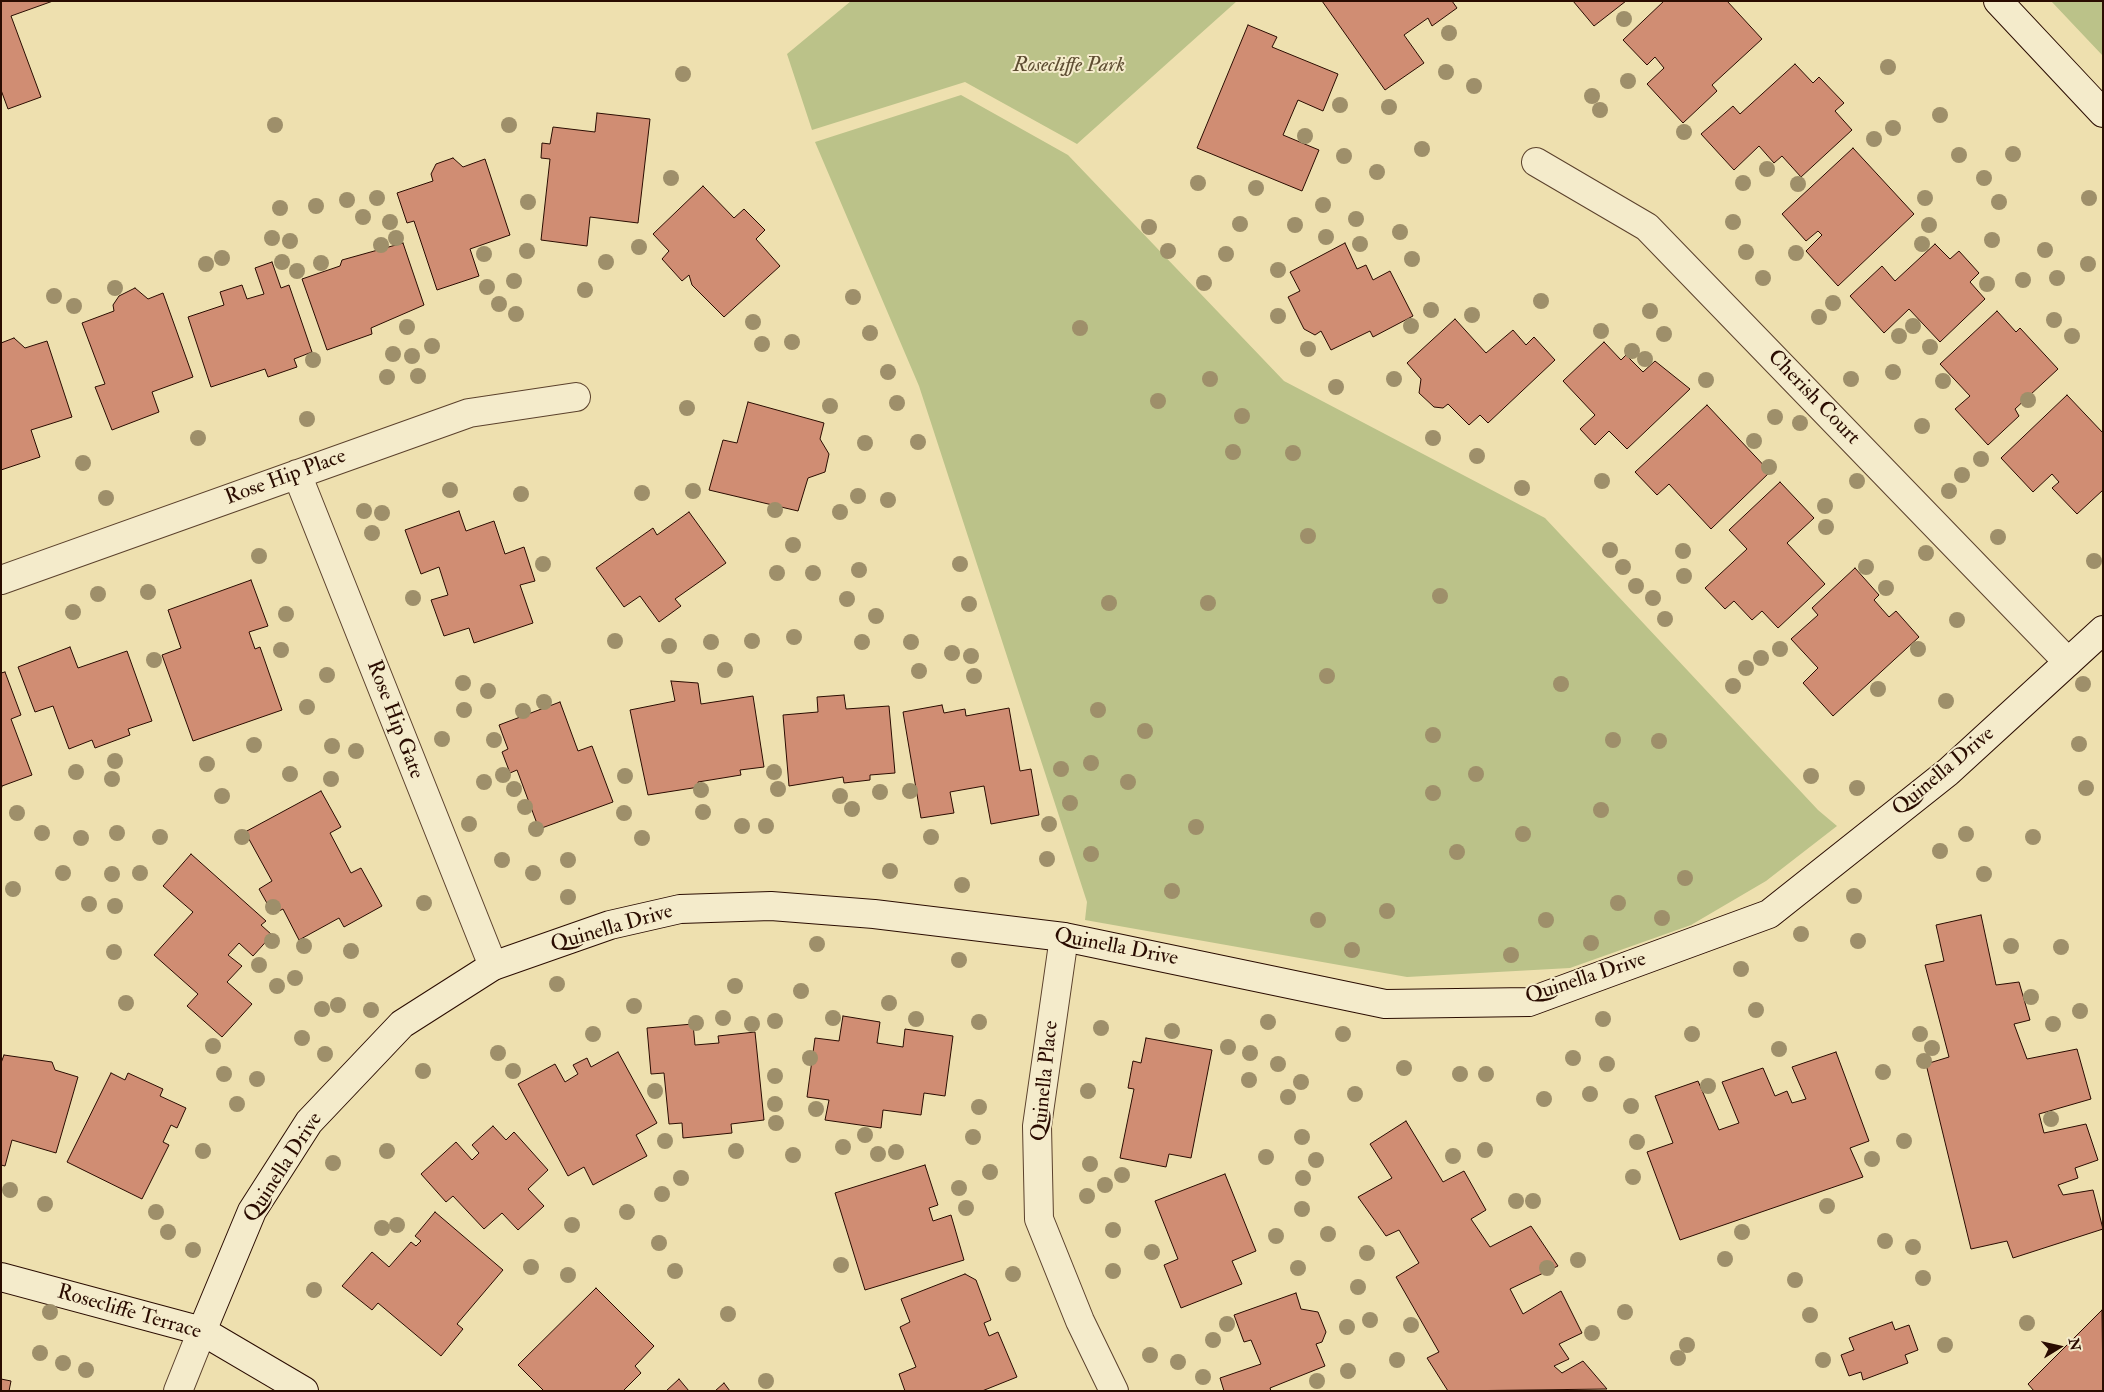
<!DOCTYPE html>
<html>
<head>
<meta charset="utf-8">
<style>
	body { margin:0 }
	#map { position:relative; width:2104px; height:1392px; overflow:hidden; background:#eee0af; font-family:"IM FELL Double Pica",serif }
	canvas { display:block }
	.frame { position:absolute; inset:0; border:2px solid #2a0c01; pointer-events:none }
	.north { position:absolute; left:2034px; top:1322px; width:50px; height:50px; -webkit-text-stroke:4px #f4ebcb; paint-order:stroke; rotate:80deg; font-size:14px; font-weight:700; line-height:20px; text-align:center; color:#2a0c01 }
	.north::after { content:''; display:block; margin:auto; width:18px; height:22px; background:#2a0c01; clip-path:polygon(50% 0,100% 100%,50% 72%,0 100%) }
</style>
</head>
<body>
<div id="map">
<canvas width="2104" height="1392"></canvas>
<div class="frame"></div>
<div class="north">N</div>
</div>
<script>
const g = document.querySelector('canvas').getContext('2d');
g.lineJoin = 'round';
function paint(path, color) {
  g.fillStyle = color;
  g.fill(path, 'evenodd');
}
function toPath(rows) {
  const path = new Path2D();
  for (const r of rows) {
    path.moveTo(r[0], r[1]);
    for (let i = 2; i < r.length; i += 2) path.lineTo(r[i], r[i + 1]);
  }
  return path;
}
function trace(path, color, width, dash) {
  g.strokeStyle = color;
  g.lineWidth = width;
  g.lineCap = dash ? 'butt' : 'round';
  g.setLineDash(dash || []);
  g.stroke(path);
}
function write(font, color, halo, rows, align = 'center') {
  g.font = font + ' "IM FELL Double Pica",serif';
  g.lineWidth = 4;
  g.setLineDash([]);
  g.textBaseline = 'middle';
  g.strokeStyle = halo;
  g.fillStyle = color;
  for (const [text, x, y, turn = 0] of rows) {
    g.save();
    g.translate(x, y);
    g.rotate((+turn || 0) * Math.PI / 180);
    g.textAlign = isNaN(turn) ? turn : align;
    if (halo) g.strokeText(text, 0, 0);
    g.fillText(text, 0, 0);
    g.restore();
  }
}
const green = toPath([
	[851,1,1237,1,1077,144,965,82,812,130,787,54],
	[2051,1,2103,1,2103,56],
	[961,95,1068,155,1284,381,1545,518,1818,810,1837,826,1766,881,1691,925,1570,968,1407,977,1085,920,1087,902,919,386,815,142]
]);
const building = toPath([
	[1,1,53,1,11,16,41,97,8,109,1,90,1,1],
	[1322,1,1452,1,1457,8,1432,26,1428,18,1404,35,1424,63,1385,90,1322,1],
	[1573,1,1626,1,1594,26,1573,1],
	[1664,1,1727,1,1762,39,1712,85,1717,91,1683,123,1647,84,1664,68,1655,57,1647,65,1623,40,1664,1],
	[1248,25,1277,37,1272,47,1338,74,1323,111,1298,100,1283,135,1319,150,1302,191,1197,148,1248,25],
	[1795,64,1813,83,1819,77,1844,103,1835,111,1852,130,1801,177,1782,156,1774,163,1759,146,1734,170,1701,134,1733,106,1740,114,1795,64],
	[597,113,650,119,638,223,590,217,587,246,541,240,550,159,541,158,542,143,550,144,553,127,595,132,597,113],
	[1853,148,1914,214,1838,286,1806,251,1822,235,1818,231,1806,241,1782,214,1853,148],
	[453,158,463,167,485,159,510,235,470,249,479,276,437,290,414,221,407,223,397,193,433,181,431,174,436,164,453,158],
	[703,186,734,218,744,209,765,230,756,239,780,266,724,317,692,285,689,275,682,281,662,259,669,251,653,234,703,186],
	[403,243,424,305,371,328,372,334,327,350,302,279,340,266,342,260,403,243],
	[1345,243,1357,269,1366,265,1373,280,1390,271,1413,316,1373,337,1370,331,1331,350,1321,331,1315,335,1304,329,1288,297,1300,291,1290,272,1345,243],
	[1935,244,1950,259,1959,251,1979,273,1970,282,1985,299,1940,342,1909,309,1884,333,1850,296,1882,266,1895,281,1935,244],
	[272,262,281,288,289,285,312,352,294,359,297,367,268,377,265,369,211,387,188,317,224,305,220,292,242,285,247,299,264,294,255,268,272,262],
	[135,288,148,299,163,293,193,377,152,392,159,412,112,430,95,387,105,384,82,323,114,311,113,305,119,296,135,288],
	[1997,311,2016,332,2020,328,2058,369,2015,409,2019,416,1988,445,1955,409,1970,396,1940,364,1997,311],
	[1455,319,1486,353,1513,330,1526,345,1534,337,1555,360,1488,423,1480,415,1469,425,1448,404,1443,408,1434,407,1419,393,1421,379,1407,363,1455,319],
	[14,338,25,348,47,341,72,417,31,430,40,457,1,470,1,343,14,338],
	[1604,342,1621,360,1626,355,1643,372,1655,361,1690,389,1627,449,1609,431,1595,445,1580,429,1595,415,1563,381,1604,342],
	[2067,395,2103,433,2103,490,2077,514,2052,488,2059,482,2052,474,2033,492,2001,458,2067,395],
	[748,402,824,423,820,439,829,454,825,472,808,478,798,511,709,490,723,440,737,443,748,402],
	[1707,405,1770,472,1711,529,1669,484,1657,495,1635,472,1707,405],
	[1780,482,1814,518,1787,543,1825,584,1778,628,1762,611,1752,620,1734,601,1725,609,1705,588,1747,549,1729,530,1780,482],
	[459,511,466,531,494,521,505,554,524,547,535,581,520,585,533,623,474,643,469,628,444,636,431,600,448,595,439,567,421,574,405,530,459,511],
	[689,512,726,563,675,599,681,606,659,622,640,596,624,607,596,568,653,528,657,535,689,512],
	[1855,568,1879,595,1874,600,1889,617,1896,611,1919,637,1833,716,1803,683,1818,668,1791,639,1818,615,1812,608,1855,568],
	[251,580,268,626,249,632,255,649,260,647,282,710,193,741,162,655,181,648,168,610,251,580],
	[70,647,78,668,127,651,152,721,128,729,130,735,95,748,92,740,69,749,53,706,35,712,18,667,70,647],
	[5,672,21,715,11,719,32,775,2,786,1,790,1,673,5,672],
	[671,681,698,683,701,704,753,696,764,767,740,770,741,775,698,782,699,787,648,795,630,710,675,701,671,681],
	[844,695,846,709,889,706,895,773,870,775,870,780,844,783,843,777,789,786,783,715,818,712,817,697,844,695],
	[560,702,578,751,592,746,613,802,539,829,517,770,510,773,502,752,508,749,499,725,560,702],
	[942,705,944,713,965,709,966,716,1009,708,1020,771,1031,769,1039,815,991,824,984,786,950,792,954,813,921,818,903,712,942,705],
	[321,791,341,827,330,833,351,873,361,868,382,906,344,927,339,918,299,940,283,909,273,914,259,889,272,881,245,832,321,791],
	[191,854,266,921,261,925,272,935,253,956,239,943,228,955,242,966,227,982,252,1004,222,1037,187,1006,198,994,154,955,193,912,163,886,191,854],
	[1981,915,1996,985,2019,982,2030,1020,2014,1024,2027,1059,2077,1049,2091,1099,2039,1114,2044,1133,2086,1124,2098,1160,2075,1168,2078,1178,2058,1185,2063,1195,2093,1190,2103,1229,2013,1258,2007,1241,1971,1249,1926,1064,1949,1057,1925,965,1944,961,1936,925,1981,915],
	[843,1016,880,1022,877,1043,903,1047,905,1029,953,1036,945,1096,924,1093,921,1115,883,1110,881,1128,825,1120,829,1100,807,1097,815,1038,839,1041,843,1016],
	[693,1024,695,1045,719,1043,718,1036,755,1032,764,1120,731,1124,732,1133,683,1138,682,1123,669,1124,664,1073,651,1074,647,1028,693,1024],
	[1146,1038,1212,1050,1191,1158,1169,1154,1166,1167,1120,1158,1134,1089,1128,1088,1133,1061,1141,1063,1146,1038],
	[618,1052,657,1123,636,1135,647,1156,593,1185,584,1167,568,1176,518,1084,555,1064,565,1082,578,1074,573,1065,587,1058,591,1067,618,1052],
	[1836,1052,1869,1141,1850,1148,1863,1177,1680,1240,1647,1152,1673,1143,1655,1096,1698,1081,1719,1130,1739,1123,1722,1082,1763,1068,1775,1096,1787,1091,1792,1103,1806,1099,1792,1067,1836,1052],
	[4,1055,52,1062,55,1070,78,1077,56,1153,12,1140,5,1166,1,1165,1,1063,4,1055],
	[111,1073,125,1080,128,1073,163,1089,160,1096,186,1108,177,1128,171,1125,163,1142,169,1145,142,1199,67,1162,111,1073],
	[1406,1121,1443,1182,1464,1171,1486,1210,1471,1219,1490,1247,1531,1226,1558,1266,1510,1289,1523,1314,1561,1291,1582,1333,1559,1344,1569,1359,1554,1366,1562,1373,1583,1361,1607,1389,1448,1391,1427,1358,1439,1352,1396,1277,1419,1263,1399,1230,1386,1236,1358,1197,1392,1178,1370,1144,1406,1121],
	[493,1126,506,1140,514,1132,548,1170,528,1189,544,1206,518,1230,502,1213,484,1229,453,1196,446,1202,421,1174,456,1142,472,1160,479,1153,472,1145,493,1126],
	[925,1165,938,1205,929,1208,933,1221,951,1215,964,1260,865,1290,835,1193,925,1165],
	[1225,1174,1256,1251,1232,1261,1242,1284,1181,1308,1164,1265,1178,1259,1155,1201,1225,1174],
	[435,1212,503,1270,457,1324,463,1329,441,1356,378,1303,372,1310,342,1286,372,1252,389,1267,411,1242,416,1246,421,1241,415,1236,435,1212],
	[965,1274,976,1280,991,1320,984,1323,989,1336,998,1332,1017,1377,982,1391,905,1391,899,1374,916,1367,900,1327,910,1322,901,1299,965,1274],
	[596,1288,654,1346,635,1366,641,1373,623,1391,544,1391,518,1365,596,1288],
	[1296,1293,1301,1309,1318,1312,1326,1332,1322,1342,1316,1344,1325,1366,1270,1388,1271,1391,1224,1391,1220,1378,1261,1364,1251,1340,1244,1342,1234,1315,1296,1293],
	[2102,1310,2103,1391,2034,1391,2028,1384,2102,1310],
	[1892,1322,1895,1330,1909,1325,1918,1350,1905,1355,1908,1363,1863,1380,1861,1372,1849,1376,1841,1355,1854,1350,1849,1338,1892,1322],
	[1,1379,11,1381,9,1391,1,1391,1,1379],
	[679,1379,689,1391,666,1391,679,1379],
	[724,1383,730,1391,715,1391,724,1383]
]);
const street = toPath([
	[1536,162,1647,227,2068,662],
	[297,474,493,966],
	[1,580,469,413,576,397],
	[1064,937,1037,1126,1039,1219,1080,1321,1114,1391],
	[178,1391,202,1331]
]);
const secondary = toPath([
	[1998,1,2103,113],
	[1,1277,202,1331,304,1391],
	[202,1331,252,1211,309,1122,402,1024,493,966,610,925,680,909,771,906,874,914,1064,937,1385,1004,1529,1002,1769,914,1948,772,2103,630]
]);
const trees = [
	[1624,19],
	[1449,33],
	[1888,67],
	[1446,72],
	[683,74],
	[1628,81],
	[1474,86],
	[1592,96],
	[1340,105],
	[1389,107],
	[1600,110],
	[1940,115],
	[275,125],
	[509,125],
	[1893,128],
	[1684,132],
	[1305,136],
	[1874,139],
	[1422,149],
	[2013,154],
	[1959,155],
	[1344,156],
	[1767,169],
	[1377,172],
	[671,178],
	[1984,178],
	[1198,183],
	[1743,183],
	[1798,184],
	[1256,188],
	[377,198],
	[1925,198],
	[2089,198],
	[347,200],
	[528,202],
	[1999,202],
	[1323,205],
	[316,206],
	[280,208],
	[363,217],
	[1356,219],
	[390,222],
	[1733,222],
	[1240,224],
	[1295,225],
	[1929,225],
	[1149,227],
	[1400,232],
	[1326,237],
	[272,238],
	[396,238],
	[1992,240],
	[290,241],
	[1360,244],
	[1922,244],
	[381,245],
	[639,247],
	[2045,250],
	[527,251],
	[1168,251],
	[1746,252],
	[1796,253],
	[484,254],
	[1226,254],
	[222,258],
	[1412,259],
	[282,262],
	[606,262],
	[321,263],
	[206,264],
	[2088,264],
	[1278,270],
	[297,271],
	[1763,278],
	[2057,278],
	[2023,280],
	[514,281],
	[1204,283],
	[1987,284],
	[487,287],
	[115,288],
	[585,290],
	[54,296],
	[853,297],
	[1541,301],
	[1833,303],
	[499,304],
	[74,306],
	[1431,310],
	[1650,311],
	[516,314],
	[1472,315],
	[1278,316],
	[1819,317],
	[2054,320],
	[753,322],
	[1411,326],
	[1913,326],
	[407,327],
	[1080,328],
	[1601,331],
	[870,333],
	[1664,334],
	[1899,336],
	[2072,336],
	[792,342],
	[762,344],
	[432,346],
	[1930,347],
	[1308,349],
	[1632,351],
	[393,354],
	[412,356],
	[1645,359],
	[313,360],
	[888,372],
	[1893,372],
	[418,376],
	[387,377],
	[1210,379],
	[1394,379],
	[1851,379],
	[1706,380],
	[1943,381],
	[1336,387],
	[2028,400],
	[1158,401],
	[897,403],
	[830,406],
	[687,408],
	[1242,416],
	[1775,417],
	[307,419],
	[1800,423],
	[1922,426],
	[198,438],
	[1433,438],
	[1754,441],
	[918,442],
	[865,443],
	[1233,452],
	[1293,453],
	[1477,456],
	[1981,459],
	[83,463],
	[1769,467],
	[1962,475],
	[1602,481],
	[1857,481],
	[1522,488],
	[450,490],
	[693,491],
	[1949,491],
	[642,493],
	[521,494],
	[858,496],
	[106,498],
	[888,500],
	[1825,506],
	[775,510],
	[364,511],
	[840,512],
	[382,513],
	[1826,527],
	[372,533],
	[1308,536],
	[1998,537],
	[793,545],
	[1610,550],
	[1683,551],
	[1926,553],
	[259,556],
	[2094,561],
	[543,564],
	[960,564],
	[1623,567],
	[1866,567],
	[859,570],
	[777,573],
	[813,573],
	[1684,576],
	[1636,586],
	[1886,588],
	[148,592],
	[98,594],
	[1440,596],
	[413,598],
	[1653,598],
	[847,599],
	[1109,603],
	[1208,603],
	[969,604],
	[73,612],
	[286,614],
	[876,616],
	[1665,619],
	[1957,620],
	[794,637],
	[615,641],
	[752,641],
	[711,642],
	[862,642],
	[911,642],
	[669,646],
	[1780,649],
	[1918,649],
	[281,650],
	[952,653],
	[971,656],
	[1761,658],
	[154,660],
	[1746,668],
	[725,670],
	[919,671],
	[327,675],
	[974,676],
	[1327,676],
	[463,683],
	[1561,684],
	[2083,684],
	[1733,686],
	[1878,689],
	[488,691],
	[1946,701],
	[544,702],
	[307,707],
	[464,710],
	[1098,710],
	[523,711],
	[1145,731],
	[1433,735],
	[442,739],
	[494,740],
	[1613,740],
	[1659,741],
	[2079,744],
	[254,745],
	[332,746],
	[356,751],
	[115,761],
	[1091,763],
	[207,764],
	[1061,769],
	[76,772],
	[774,772],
	[290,774],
	[1476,774],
	[503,775],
	[625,776],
	[1811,776],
	[112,779],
	[331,779],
	[484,782],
	[1128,782],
	[1857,788],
	[2086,788],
	[514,789],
	[778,789],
	[701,790],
	[910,791],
	[880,792],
	[1433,793],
	[222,796],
	[840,796],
	[1070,803],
	[525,807],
	[852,809],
	[1601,810],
	[703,812],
	[17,813],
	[624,813],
	[469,824],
	[1049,824],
	[742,826],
	[766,826],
	[1196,827],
	[536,829],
	[42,833],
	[117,833],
	[1523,834],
	[1966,834],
	[160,837],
	[242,837],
	[931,837],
	[2033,837],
	[81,838],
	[642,838],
	[1940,851],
	[1457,852],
	[1091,854],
	[1047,859],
	[502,860],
	[568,860],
	[890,871],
	[63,873],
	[140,873],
	[533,873],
	[112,874],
	[1984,874],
	[1685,878],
	[962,885],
	[13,889],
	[1172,891],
	[1854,896],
	[568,897],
	[424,903],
	[1618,903],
	[89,904],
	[115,906],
	[273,907],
	[1387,911],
	[1662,918],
	[1318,920],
	[1546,920],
	[1801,934],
	[272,941],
	[1858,941],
	[1591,943],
	[817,944],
	[304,946],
	[2011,946],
	[2061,947],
	[1352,950],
	[351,951],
	[114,952],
	[1511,955],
	[959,960],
	[259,965],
	[1741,969],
	[295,978],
	[557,984],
	[277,986],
	[735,986],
	[801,991],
	[2031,997],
	[126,1003],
	[889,1003],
	[338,1005],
	[634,1006],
	[322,1009],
	[371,1010],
	[1756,1010],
	[2080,1011],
	[723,1018],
	[833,1018],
	[916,1019],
	[1603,1019],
	[775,1021],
	[979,1022],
	[1268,1022],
	[696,1023],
	[752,1024],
	[2053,1024],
	[1101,1028],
	[1172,1031],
	[593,1034],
	[1343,1034],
	[1692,1034],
	[1920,1034],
	[302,1038],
	[213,1046],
	[1228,1047],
	[1932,1048],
	[1779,1049],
	[498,1053],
	[1250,1053],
	[325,1054],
	[810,1058],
	[1573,1058],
	[1924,1061],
	[1278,1064],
	[1607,1064],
	[1404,1068],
	[423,1071],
	[513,1071],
	[1883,1072],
	[224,1074],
	[1460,1074],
	[1486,1074],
	[775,1076],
	[257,1079],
	[1249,1080],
	[1301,1082],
	[1708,1086],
	[655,1091],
	[1088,1091],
	[1355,1094],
	[1590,1094],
	[1288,1097],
	[1544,1099],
	[237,1104],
	[775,1104],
	[1631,1106],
	[979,1107],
	[816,1109],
	[2051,1119],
	[776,1123],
	[865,1135],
	[973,1137],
	[1302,1137],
	[665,1141],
	[1904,1141],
	[1637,1142],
	[843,1147],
	[1485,1150],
	[203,1151],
	[387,1151],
	[736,1151],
	[896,1152],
	[878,1154],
	[793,1155],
	[1453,1156],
	[1266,1157],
	[1872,1159],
	[1316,1160],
	[333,1163],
	[1090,1164],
	[990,1172],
	[1122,1175],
	[1633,1177],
	[681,1178],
	[1303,1178],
	[1105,1185],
	[959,1188],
	[10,1190],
	[662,1194],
	[1087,1196],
	[1516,1201],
	[1533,1201],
	[45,1204],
	[1827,1206],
	[966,1208],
	[1302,1209],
	[156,1212],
	[627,1212],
	[397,1225],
	[572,1225],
	[382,1228],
	[1113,1230],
	[168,1232],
	[1742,1232],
	[1328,1234],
	[1276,1236],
	[1885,1241],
	[659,1243],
	[1913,1247],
	[193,1250],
	[1152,1252],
	[1367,1253],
	[1725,1259],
	[1578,1260],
	[841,1265],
	[531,1267],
	[1298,1268],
	[1547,1268],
	[675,1271],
	[1113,1271],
	[1013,1274],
	[568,1275],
	[1923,1278],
	[1795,1280],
	[1358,1287],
	[314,1290],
	[50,1312],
	[1625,1312],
	[728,1314],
	[1810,1315],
	[1370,1320],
	[2027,1323],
	[1227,1324],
	[1411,1325],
	[1347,1327],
	[1592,1333],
	[1213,1340],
	[1687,1345],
	[1945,1345],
	[40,1353],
	[1150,1355],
	[1678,1358],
	[1397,1360],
	[1823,1360],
	[1178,1362],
	[63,1363],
	[86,1370],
	[1348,1371],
	[1203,1377],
	[766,1381],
	[1317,1381]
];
const parkNames = [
	["Rosecliffe Park",1069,66]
];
const streetNames = [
	["Cherish Court",1813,398,46],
	["Rose Hip Place",286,478,-20],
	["Rose Hip Gate",394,720,69],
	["Quinella Drive",1944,772,-40],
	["Quinella Drive",612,929,-16],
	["Quinella Drive",1116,948,11],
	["Quinella Drive",1586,979,-18],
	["Quinella Place",1046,1081,-84],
	["Quinella Drive",284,1168,-57],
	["Rosecliffe Terrace",129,1313,16]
];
paint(green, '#bbc289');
paint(building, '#d08d73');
trace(building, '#2a0c01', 1);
trace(street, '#5b412c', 30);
trace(secondary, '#2a0c01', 30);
trace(street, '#f4ebcb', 28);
trace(secondary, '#f4ebcb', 28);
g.fillStyle = '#9e8f6a';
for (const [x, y] of trees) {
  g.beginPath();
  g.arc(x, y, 8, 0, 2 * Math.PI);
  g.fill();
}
write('italic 21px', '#5d4c31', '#f4ebcb', parkNames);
write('21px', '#2a0c01', '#f4ebcb', streetNames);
</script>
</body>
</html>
